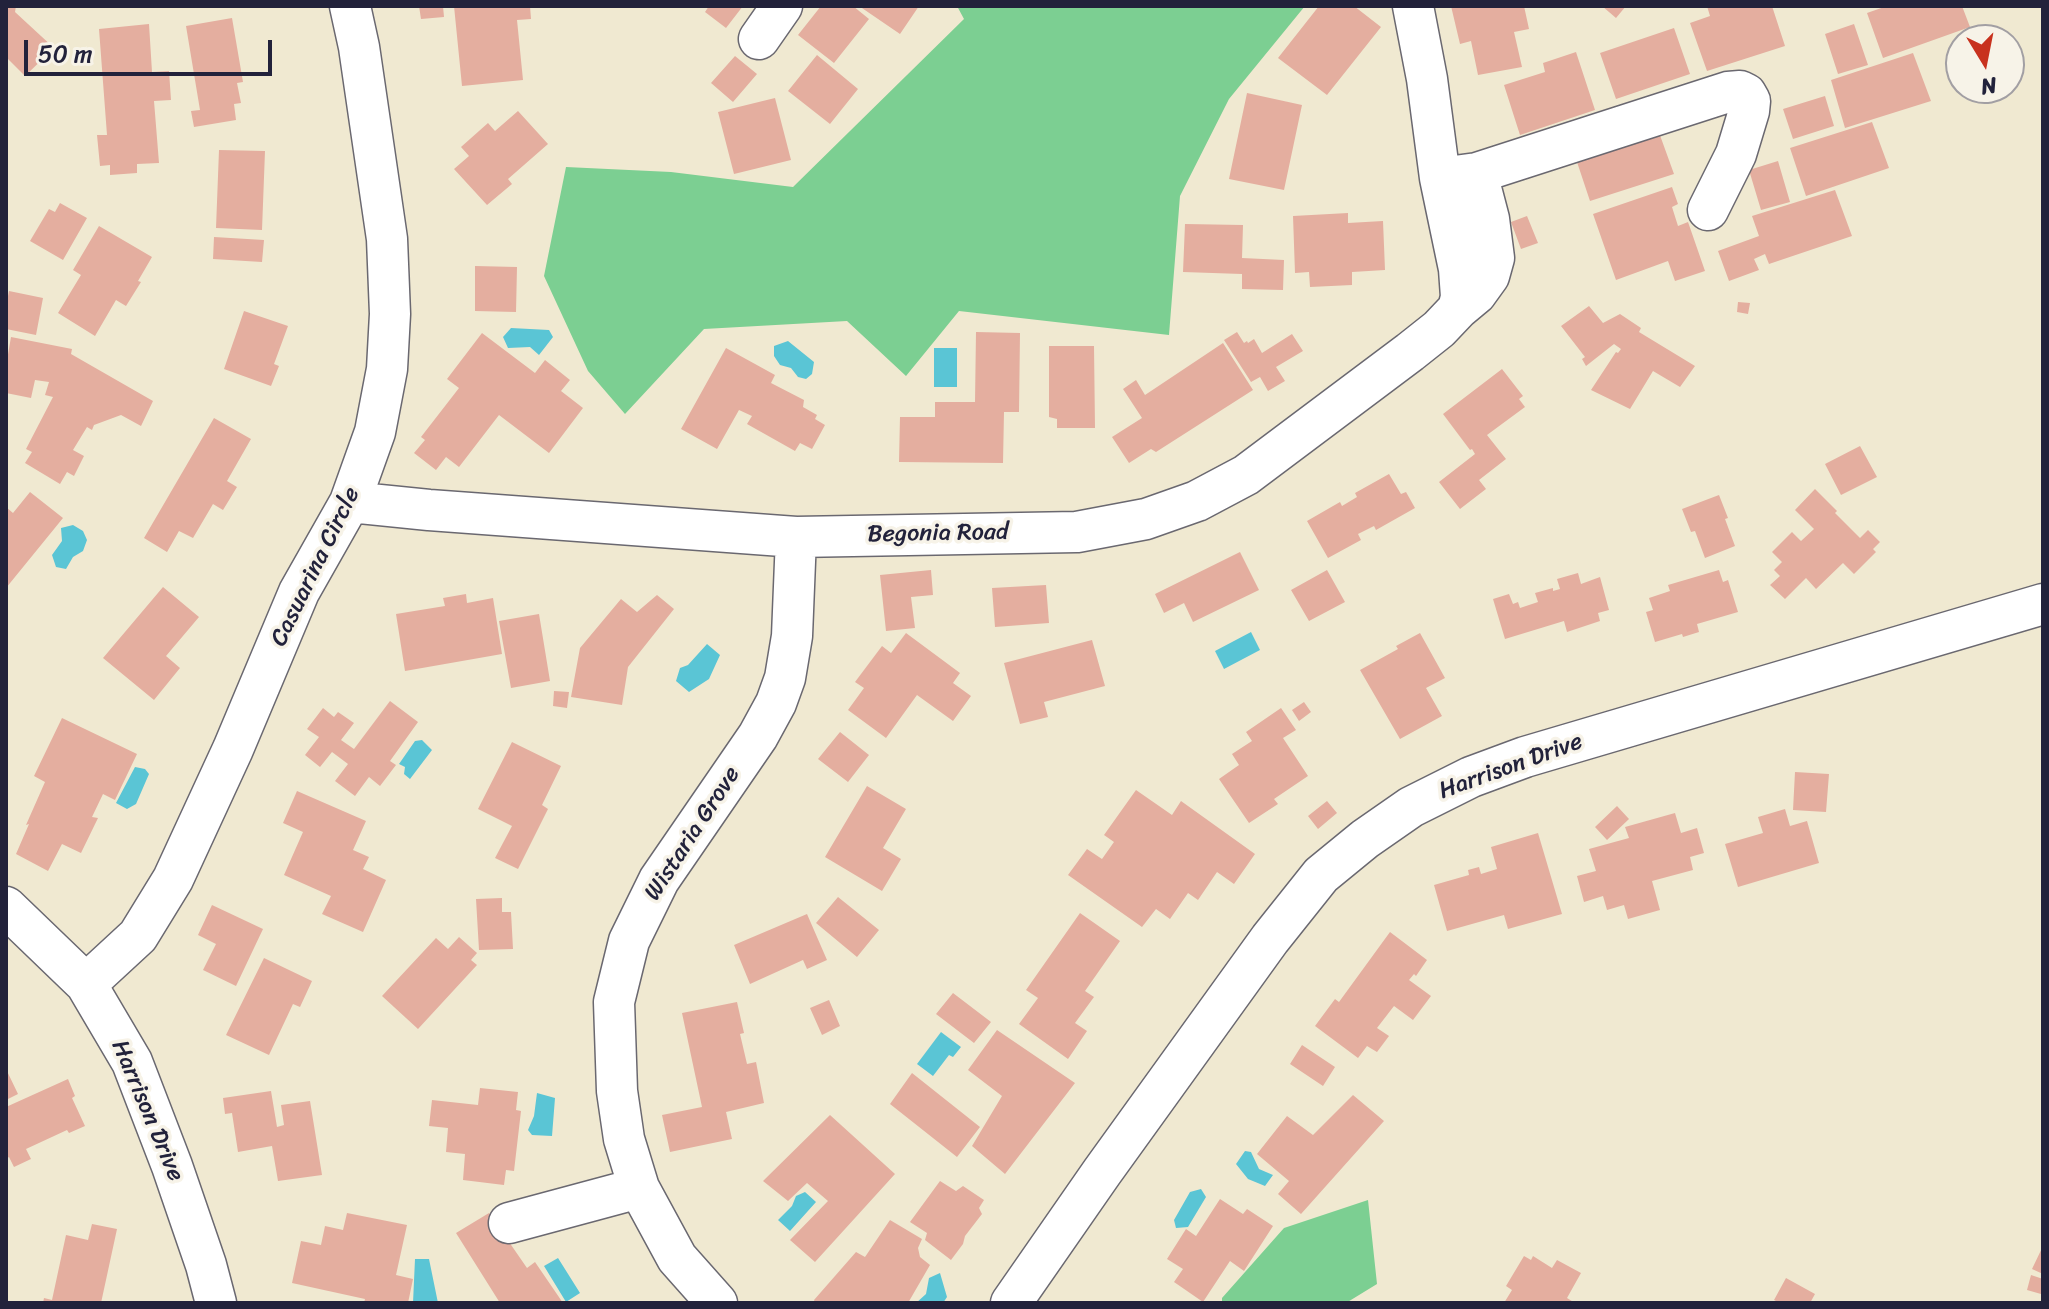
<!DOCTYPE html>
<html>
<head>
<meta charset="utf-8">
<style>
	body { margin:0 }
	#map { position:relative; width:2049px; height:1309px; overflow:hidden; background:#f0e9d1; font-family:Sriracha,sans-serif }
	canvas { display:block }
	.frame { position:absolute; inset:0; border:8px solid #22223b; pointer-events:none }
	.north { position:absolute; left:1945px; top:24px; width:80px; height:80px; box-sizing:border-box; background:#f7f3e8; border:2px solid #a29fa3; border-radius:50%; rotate:170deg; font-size:22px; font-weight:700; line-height:32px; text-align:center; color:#22223b }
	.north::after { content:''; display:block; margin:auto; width:28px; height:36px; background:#c8321e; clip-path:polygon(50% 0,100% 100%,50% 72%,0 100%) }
	.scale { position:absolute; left:24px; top:40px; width:248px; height:36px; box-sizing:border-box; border:4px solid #22223b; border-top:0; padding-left:10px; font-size:24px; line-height:28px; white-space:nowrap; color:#22223b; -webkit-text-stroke:6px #f7f3e8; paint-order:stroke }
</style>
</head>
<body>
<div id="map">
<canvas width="2049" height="1309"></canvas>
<div class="frame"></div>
<div class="north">N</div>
<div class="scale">50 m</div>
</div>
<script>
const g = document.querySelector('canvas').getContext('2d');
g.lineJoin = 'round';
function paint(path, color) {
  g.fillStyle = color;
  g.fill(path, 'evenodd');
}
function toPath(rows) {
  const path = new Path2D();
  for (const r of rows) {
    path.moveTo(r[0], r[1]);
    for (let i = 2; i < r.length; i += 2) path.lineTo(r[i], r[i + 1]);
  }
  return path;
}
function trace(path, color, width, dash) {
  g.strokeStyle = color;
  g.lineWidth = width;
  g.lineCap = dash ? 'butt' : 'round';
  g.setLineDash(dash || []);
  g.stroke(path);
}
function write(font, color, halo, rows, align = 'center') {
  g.font = font + ' Sriracha,sans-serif';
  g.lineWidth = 7;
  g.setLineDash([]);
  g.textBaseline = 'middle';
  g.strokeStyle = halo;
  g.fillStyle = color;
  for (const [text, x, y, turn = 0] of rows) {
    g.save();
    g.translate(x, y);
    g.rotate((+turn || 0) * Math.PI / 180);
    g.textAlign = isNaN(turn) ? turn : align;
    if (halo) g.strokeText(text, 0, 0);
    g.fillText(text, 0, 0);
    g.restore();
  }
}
const green = toPath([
	[957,6,1305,6,1229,99,1180,196,1169,335,959,311,906,376,847,321,704,329,625,414,588,371,544,276,566,167,671,172,793,187,964,19],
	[1368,1200,1377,1284,1346,1303,1222,1303,1222,1298,1284,1228]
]);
const water = toPath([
	[511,328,549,330,553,337,539,355,530,347,508,348,503,337],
	[788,341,814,362,812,374,806,379,798,377,791,368,780,365,774,356,774,346],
	[934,348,957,348,957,387,934,387],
	[73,525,83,531,87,540,83,551,73,557,66,569,56,567,52,555,62,541,61,528],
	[1251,632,1260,650,1224,669,1215,651],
	[707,644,720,655,709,679,689,692,676,681,680,668,688,665],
	[422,740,432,750,410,779,404,774,405,767,399,764,415,741],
	[135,767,145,769,149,774,136,804,127,809,116,803],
	[941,1032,961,1047,953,1057,949,1055,933,1076,917,1064],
	[537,1093,555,1098,552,1136,532,1135,528,1130,534,1116],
	[1245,1151,1251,1152,1259,1169,1273,1175,1265,1186,1248,1179,1236,1164],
	[1201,1189,1206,1197,1188,1227,1176,1228,1174,1220,1190,1192],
	[805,1192,816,1202,790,1231,778,1220,792,1206,796,1196],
	[558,1258,580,1293,566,1302,544,1266],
	[415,1259,429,1259,438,1303,413,1303],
	[940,1273,947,1297,943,1303,916,1303,926,1294,929,1278]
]);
const building = toPath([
	[6,6,16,6,15,12,54,48,25,76,6,57],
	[419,6,443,6,444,17,421,19],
	[454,6,530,6,531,19,517,20,523,80,462,86],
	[709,6,743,6,726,28,705,12],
	[821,6,853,6,869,19,834,63,798,35],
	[859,6,919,6,900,34],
	[1319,6,1354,6,1381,27,1327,95,1278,58],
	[1451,6,1524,6,1529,29,1514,32,1522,67,1478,75,1471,41,1460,44],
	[1602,6,1626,6,1616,18],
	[1707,6,1772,6,1785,46,1707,71,1690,23,1710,16],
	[1887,6,1962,6,1970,27,1883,58,1867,13],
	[232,18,243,82,237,83,241,103,234,104,236,120,194,127,191,111,200,110,186,26],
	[149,24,152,72,169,71,171,100,154,101,159,163,137,164,137,173,110,175,110,165,100,166,97,135,107,135,99,29],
	[1854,24,1868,65,1838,74,1825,34],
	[1674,28,1690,74,1616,99,1600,53],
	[1576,52,1595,110,1520,135,1504,85,1545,72,1543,63],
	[1913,53,1931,101,1845,128,1831,80],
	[817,55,858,89,830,124,788,91],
	[735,56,757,74,733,102,711,83],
	[1247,93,1302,105,1284,190,1229,179],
	[1825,96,1834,126,1793,139,1783,109],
	[775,98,791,160,734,174,718,112],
	[518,111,548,144,508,179,512,184,487,205,454,169,469,156,461,147,488,123,495,131],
	[1872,122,1889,168,1806,196,1790,148],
	[1657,127,1674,174,1590,201,1574,153],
	[219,150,265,151,262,230,216,228],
	[1778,161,1790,202,1761,210,1749,170],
	[1672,187,1678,204,1672,207,1678,226,1688,222,1705,271,1675,281,1668,261,1616,280,1593,214],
	[1835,190,1852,236,1769,264,1765,254,1754,259,1759,270,1729,281,1718,251,1759,236,1752,216],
	[60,203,87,218,63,260,30,241,49,209,55,212],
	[1348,213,1348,223,1383,221,1385,270,1352,272,1352,285,1310,287,1309,272,1295,273,1293,216],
	[1527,216,1538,243,1521,249,1511,222],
	[1185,224,1243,225,1242,258,1284,260,1283,290,1242,289,1242,274,1183,272],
	[99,226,152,257,138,281,141,282,126,306,116,300,95,336,58,313,81,275,73,270],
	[214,237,264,240,262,262,213,259],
	[475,266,517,267,516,312,475,311],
	[9,291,43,298,36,335,6,329,6,306],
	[1738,302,1750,303,1748,314,1737,312],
	[1589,306,1603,323,1620,314,1641,328,1639,332,1695,366,1680,387,1653,371,1630,409,1591,390,1616,352,1618,353,1621,349,1614,344,1586,366,1582,359,1585,357,1561,326],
	[244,311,288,326,274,364,279,366,271,386,224,369],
	[976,332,1020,333,1019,412,1004,412,1003,463,899,462,900,417,935,417,935,402,975,402],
	[1237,332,1244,343,1247,341,1248,343,1254,339,1262,353,1292,334,1303,351,1276,367,1285,381,1268,391,1260,377,1251,382,1224,340],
	[482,333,535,373,545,360,570,380,561,391,583,408,549,453,499,415,459,467,446,457,436,470,414,453,425,440,421,437,459,388,447,379],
	[11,337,72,349,71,354,153,401,141,426,121,415,94,425,92,430,87,427,73,450,84,456,74,476,67,472,60,484,25,463,32,452,26,449,53,397,45,395,49,382,35,380,31,398,6,393,6,366],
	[1223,343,1253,390,1156,452,1151,449,1129,463,1112,437,1142,418,1123,389,1136,380,1145,395],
	[1049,346,1094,346,1095,428,1057,428,1057,419,1049,417],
	[726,348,775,375,771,383,804,400,803,407,817,415,815,419,825,425,812,449,800,443,795,451,747,424,752,416,739,410,717,449,681,429],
	[1502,369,1523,396,1519,399,1525,407,1487,435,1506,459,1479,480,1486,489,1460,509,1439,482,1475,454,1472,449,1470,450,1443,414],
	[214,418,251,439,227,481,237,487,223,510,213,504,193,538,179,531,167,552,144,538],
	[1860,446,1877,477,1841,495,1825,464],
	[1389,474,1401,494,1406,492,1415,508,1376,530,1374,526,1358,534,1361,540,1328,558,1307,521,1340,502,1342,506,1357,497,1355,493],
	[1815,489,1837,511,1835,513,1860,538,1868,530,1880,542,1873,549,1876,552,1854,574,1843,563,1816,589,1806,578,1785,599,1770,585,1780,576,1774,570,1782,562,1772,552,1792,532,1801,541,1814,529,1795,510],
	[30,492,63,518,6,588,6,507,13,513],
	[1719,495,1728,518,1725,519,1735,546,1705,558,1695,531,1691,532,1682,509],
	[1240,552,1259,590,1193,622,1184,603,1164,613,1155,594],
	[931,570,933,595,911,597,915,628,886,631,880,575],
	[1327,570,1345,602,1309,621,1291,590],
	[1719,570,1723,582,1728,580,1738,612,1697,624,1699,632,1683,637,1682,634,1655,642,1646,612,1653,610,1649,598,1670,591,1668,585],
	[1578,573,1581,584,1600,577,1609,610,1598,613,1600,621,1567,632,1564,621,1505,639,1493,599,1509,594,1513,604,1518,602,1520,608,1538,602,1535,593,1553,588,1553,591,1560,589,1557,579],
	[1046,585,1049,623,995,627,992,588],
	[163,587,199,617,166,656,180,668,154,700,103,658],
	[466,594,467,603,493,598,502,654,405,671,396,614,445,606,443,598],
	[657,595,674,609,628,667,622,705,571,697,580,648,621,599,637,612],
	[539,614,550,681,511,688,499,621],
	[906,633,960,673,953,683,971,696,953,721,917,695,886,738,848,710,864,688,855,682,882,646,891,653],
	[1420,633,1445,678,1426,688,1442,716,1400,739,1360,670,1398,649,1396,646],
	[1092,640,1105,686,1044,702,1048,717,1020,724,1004,663],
	[554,691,569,692,567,708,553,706],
	[390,701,418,722,390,761,396,765,380,786,369,777,355,796,335,781,348,764,332,752,320,767,305,755,319,737,307,729,323,708,334,717,338,712,354,723,341,740,354,749],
	[1304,702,1311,712,1299,721,1292,710],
	[1281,708,1296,730,1283,738,1308,776,1274,799,1278,804,1249,823,1219,779,1239,765,1232,754,1252,741,1246,732],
	[62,718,137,754,115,800,103,794,92,817,98,818,81,853,62,844,48,871,16,854,29,824,26,825,45,782,34,776],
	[840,732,869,755,848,782,818,759],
	[512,742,561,766,542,805,548,809,518,869,495,858,512,826,478,809],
	[1795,772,1829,774,1826,812,1793,810],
	[867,786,906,809,883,848,901,859,882,891,825,857],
	[1136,790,1172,815,1181,801,1255,854,1234,884,1217,872,1198,900,1188,893,1170,919,1156,909,1142,927,1068,875,1087,849,1102,859,1114,842,1104,835],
	[297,791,366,821,353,850,369,857,363,869,386,880,363,932,322,914,331,896,284,875,303,832,283,823],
	[1327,801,1337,813,1318,829,1308,816],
	[1617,806,1629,819,1607,840,1595,827],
	[1785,809,1790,826,1807,821,1819,863,1738,887,1725,844,1763,833,1758,817],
	[1675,813,1681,833,1697,828,1704,853,1690,857,1693,870,1652,881,1660,910,1628,919,1624,905,1607,910,1603,896,1584,902,1577,876,1596,871,1589,849,1629,838,1625,827],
	[1538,833,1562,914,1508,929,1504,915,1447,931,1434,885,1469,875,1468,870,1479,867,1481,874,1497,869,1491,847],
	[838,897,879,930,857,957,816,923],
	[502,898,502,912,511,912,513,949,479,950,476,899],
	[212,905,263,929,236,986,203,970,216,944,198,935],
	[1080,913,1120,941,1085,991,1094,997,1075,1023,1087,1031,1068,1059,1019,1024,1038,998,1026,990],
	[807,914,827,960,807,969,803,960,750,984,734,945],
	[1390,932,1427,960,1416,976,1414,974,1409,980,1431,996,1413,1020,1394,1006,1377,1028,1389,1036,1377,1052,1367,1046,1358,1058,1315,1026,1335,999,1339,1002],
	[459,937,477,953,471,960,477,965,418,1029,382,996,436,938,448,949],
	[264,958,312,981,300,1007,293,1004,269,1055,226,1035],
	[953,993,991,1022,974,1043,936,1014],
	[829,1000,840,1026,822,1035,810,1008],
	[737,1002,744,1033,740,1034,747,1064,756,1062,764,1103,726,1112,732,1139,670,1152,662,1115,702,1107,682,1013],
	[997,1030,1075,1083,1005,1174,972,1146,1002,1096,968,1070],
	[1302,1045,1335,1067,1323,1086,1290,1064],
	[6,1069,18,1094,6,1100],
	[912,1073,980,1127,957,1157,890,1104],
	[68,1079,75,1096,72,1098,85,1126,69,1133,67,1130,26,1149,31,1159,14,1167,9,1157,6,1159,6,1107],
	[480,1088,518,1092,516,1110,521,1111,514,1171,506,1170,504,1185,463,1180,465,1154,446,1152,448,1128,429,1126,432,1100,478,1105],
	[271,1091,277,1127,284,1125,281,1105,310,1101,322,1175,278,1181,272,1146,238,1152,232,1113,225,1114,223,1098],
	[1353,1095,1384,1121,1301,1214,1278,1194,1289,1181,1257,1154,1287,1116,1313,1135],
	[830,1115,895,1174,815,1262,790,1240,828,1201,807,1183,788,1201,763,1181],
	[940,1181,956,1191,963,1186,984,1200,979,1208,982,1214,965,1236,963,1244,951,1260,925,1240,927,1233,910,1222],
	[1220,1199,1243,1214,1247,1209,1273,1226,1244,1271,1230,1261,1203,1302,1174,1282,1183,1269,1167,1259,1186,1229,1196,1236],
	[347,1213,407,1225,396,1275,413,1279,408,1303,364,1303,365,1299,292,1283,301,1241,321,1245,325,1226,343,1230],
	[489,1213,527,1268,535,1262,563,1303,500,1303,456,1233],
	[890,1220,922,1239,918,1248,920,1257,930,1265,908,1303,815,1303,814,1300,856,1252,865,1257],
	[92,1224,117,1229,101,1303,43,1303,44,1298,52,1300,66,1235,88,1240],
	[2043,1246,2043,1274,2032,1269],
	[1524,1256,1531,1260,1533,1256,1552,1268,1557,1260,1581,1273,1567,1298,1575,1303,1504,1303,1512,1290,1506,1286],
	[2031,1275,2043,1279,2041,1294,2027,1290],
	[1786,1278,1815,1294,1810,1303,1780,1303,1774,1300]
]);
const street = toPath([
	[1413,6,1427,79,1440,178,1477,173,1728,92,1740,91,1746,94,1750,101,1749,111,1736,154,1708,210],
	[759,39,782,6],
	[1440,178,1459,269,1461,297,1458,309],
	[350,502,429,510,796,537,1077,532,1146,519,1197,501,1246,475,1410,352,1439,329,1458,309,1476,294,1489,276,1494,258,1489,219,1477,173],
	[6,907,86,984,132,1062,172,1166,206,1265,216,1303],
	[86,984,138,936,173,879,233,749,299,592,350,502,375,432,387,369,390,314,387,239,359,47,350,6],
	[509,1223,639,1188],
	[717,1303,677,1258,639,1188,624,1139,617,1091,614,1002,629,941,659,880,758,736,776,703,785,678,792,636,796,537],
	[1011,1303,1102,1172,1270,939,1321,875,1365,839,1411,807,1471,777,1525,757,2043,604]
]);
const streetNames = [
	["Begonia Road",938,534,-1],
	["Casuarina Circle",316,567,-64],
	["Harrison Drive",1511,767,-20],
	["Wistaria Grove",693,834,-57],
	["Harrison Drive",147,1111,67]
];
paint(green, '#7ccf92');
paint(water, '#5ac5d5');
paint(building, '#e4ae9f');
trace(street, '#6a6870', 43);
trace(street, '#fff', 40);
write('24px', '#22223b', '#f7f3e8', streetNames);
</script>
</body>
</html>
